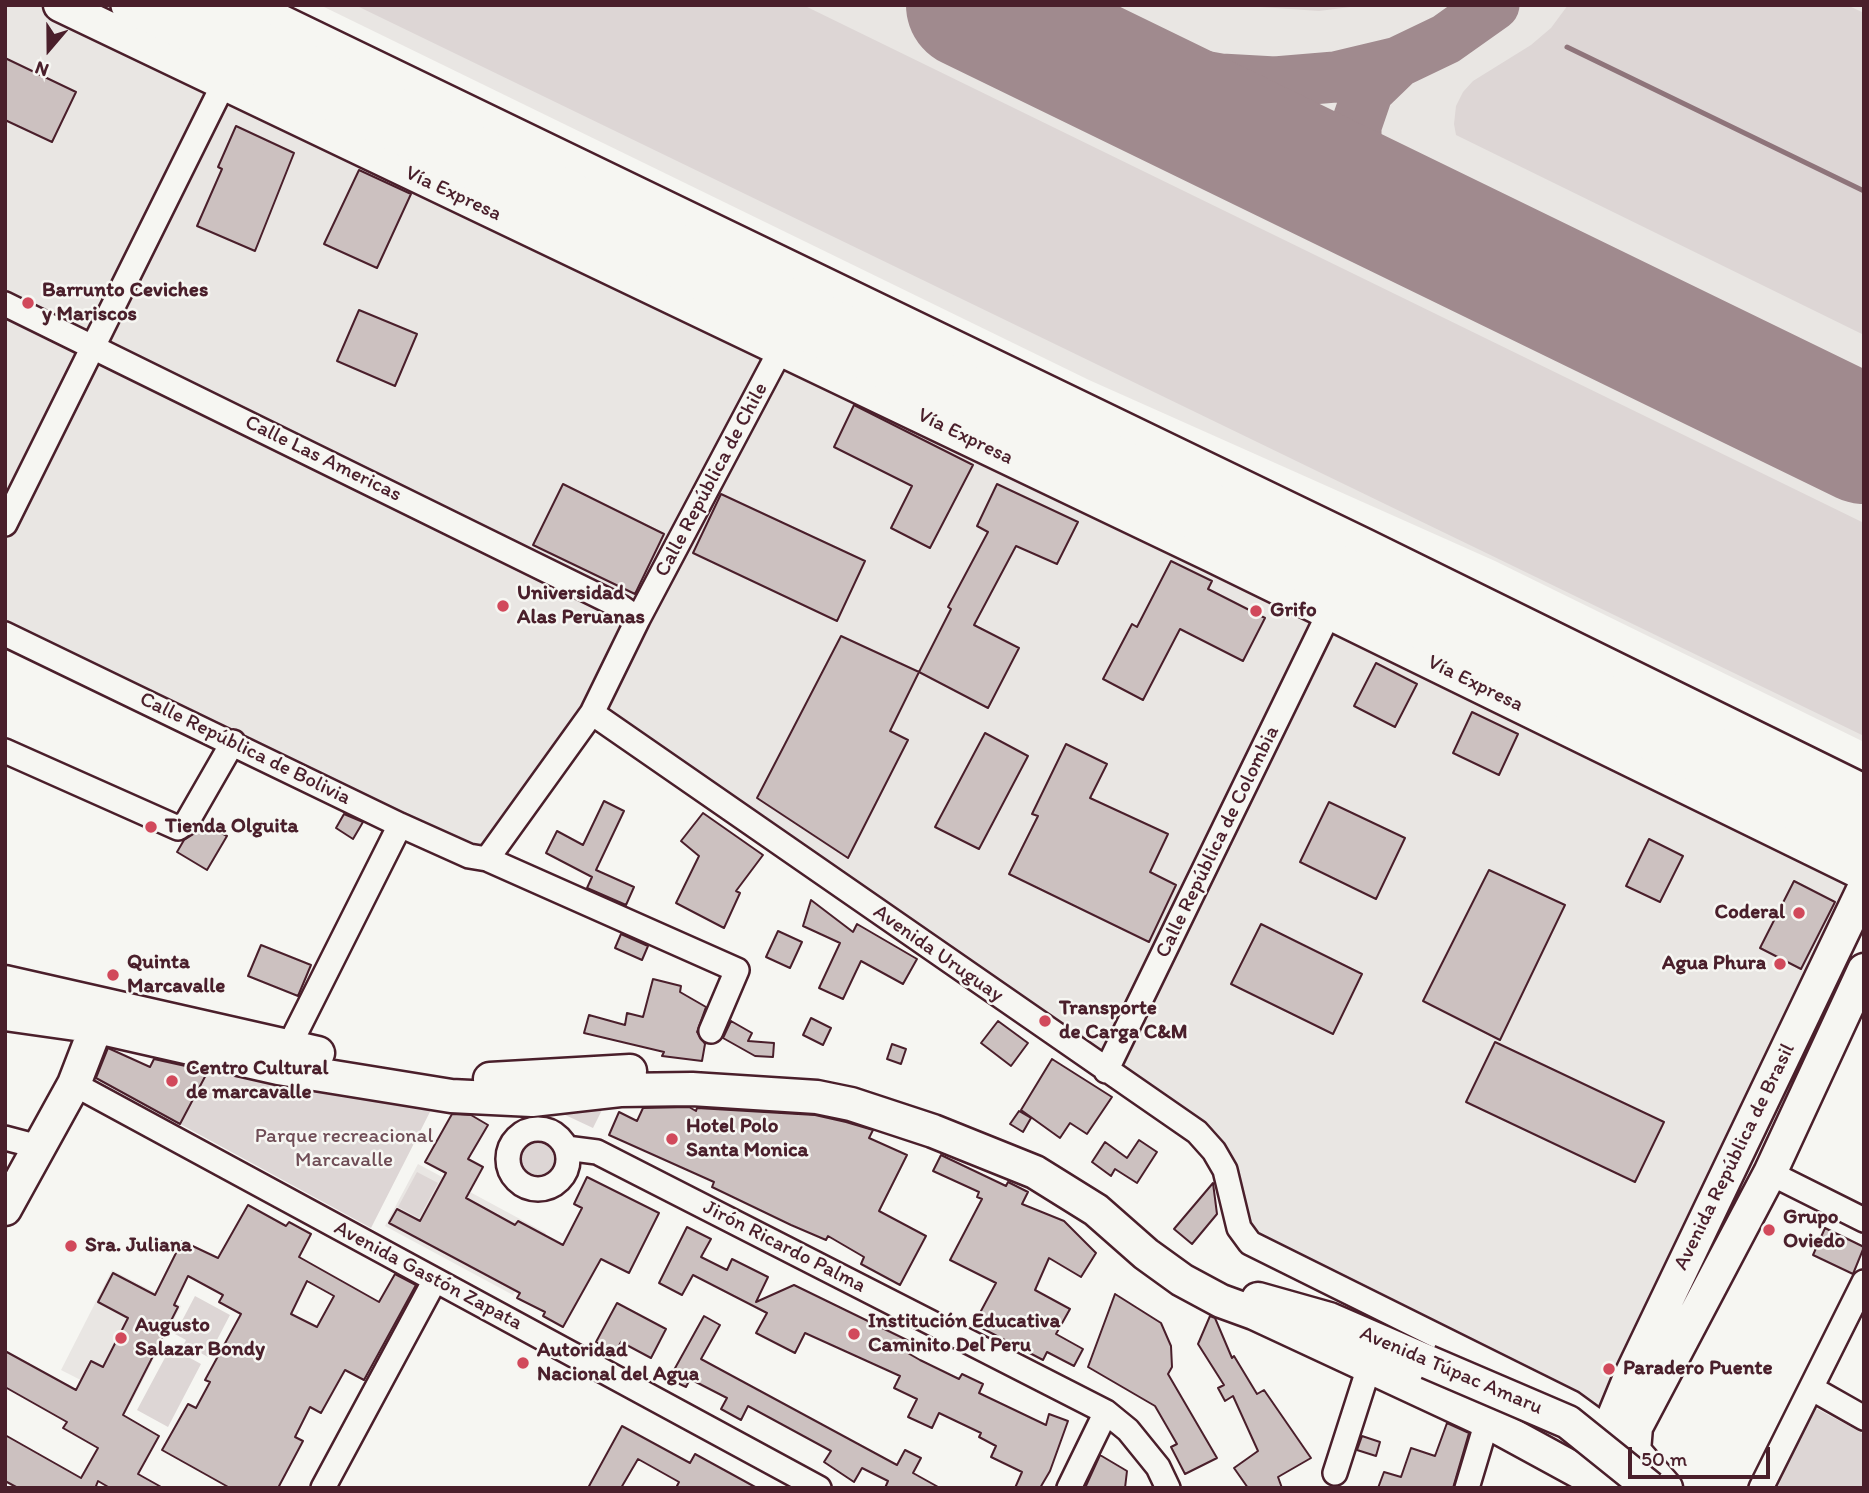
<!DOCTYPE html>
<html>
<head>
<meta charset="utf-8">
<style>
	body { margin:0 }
	#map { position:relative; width:1869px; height:1493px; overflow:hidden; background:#f6f6f2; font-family:Itim,sans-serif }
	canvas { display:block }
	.frame { position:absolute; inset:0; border:7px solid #4a1f2b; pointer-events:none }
	.north { position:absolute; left:14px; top:14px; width:70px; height:70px; -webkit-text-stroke:5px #f6f6f2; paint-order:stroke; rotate:200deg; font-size:19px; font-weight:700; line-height:28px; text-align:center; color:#4a1f2b }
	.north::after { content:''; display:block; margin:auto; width:24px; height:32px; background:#4a1f2b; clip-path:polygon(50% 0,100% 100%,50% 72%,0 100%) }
	.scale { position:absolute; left:1628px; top:1447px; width:142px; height:32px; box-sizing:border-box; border:4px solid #4a1f2b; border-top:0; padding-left:9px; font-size:21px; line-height:24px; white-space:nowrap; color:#4a1f2b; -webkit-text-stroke:5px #f6f6f2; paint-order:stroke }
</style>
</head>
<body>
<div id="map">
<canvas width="1869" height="1493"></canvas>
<div class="frame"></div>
<div class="north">N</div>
<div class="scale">50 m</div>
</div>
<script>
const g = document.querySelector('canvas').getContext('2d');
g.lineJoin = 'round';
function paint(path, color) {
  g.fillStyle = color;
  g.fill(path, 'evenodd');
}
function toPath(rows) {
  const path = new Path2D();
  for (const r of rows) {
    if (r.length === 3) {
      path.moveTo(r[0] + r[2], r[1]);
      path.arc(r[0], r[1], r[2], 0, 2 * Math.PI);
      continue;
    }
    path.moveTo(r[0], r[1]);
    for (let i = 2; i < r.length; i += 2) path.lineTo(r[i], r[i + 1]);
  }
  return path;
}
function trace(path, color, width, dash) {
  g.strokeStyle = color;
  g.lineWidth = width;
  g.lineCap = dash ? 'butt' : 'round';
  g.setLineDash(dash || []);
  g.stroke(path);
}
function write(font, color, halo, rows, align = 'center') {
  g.font = font + ' Itim,sans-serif';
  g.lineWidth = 5;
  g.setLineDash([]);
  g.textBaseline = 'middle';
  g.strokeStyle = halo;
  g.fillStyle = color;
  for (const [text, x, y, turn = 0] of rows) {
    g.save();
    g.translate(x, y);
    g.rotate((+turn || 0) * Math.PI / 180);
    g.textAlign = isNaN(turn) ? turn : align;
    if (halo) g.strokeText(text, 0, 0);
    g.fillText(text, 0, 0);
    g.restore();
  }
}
const built = toPath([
	[5,5,112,5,1864,853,1610,1426,1274,1255,1234,1218,1201,1142,598,711,496,868,5,627],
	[320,5,1864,5,1864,742,1495,561,1089,380],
	[418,1164,546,1233,513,1295,385,1226],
	[112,1270,181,1306,130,1405,61,1370]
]);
const green = toPath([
	[355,5,803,5,1864,523,1864,736],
	[1232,5,1366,5,1319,11],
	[1568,5,1847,5,1864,13,1864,335,1456,135,1454,124,1456,106,1463,92,1473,81,1531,45,1551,28],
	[212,1064,434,1104,371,1228,180,1124],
	[605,1104,593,1128,561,1113,541,1111],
	[535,1160,19],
	[417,1172,438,1183,419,1218,398,1207],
	[195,1296,230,1315,208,1357,184,1344,186,1340,175,1334],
	[168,1352,178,1357,181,1353,201,1364,168,1427,137,1410],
	[1814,1407,1864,1434,1864,1488,1774,1488]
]);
const stream = toPath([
	[1567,47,1864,191]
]);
const taxiway = toPath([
	[1064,51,1221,79,1275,82,1335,77,1398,62,1446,39,1494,5],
	[1398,62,1368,91,1356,126,1356,146,1369,182,1381,196,1415,221]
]);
const runway = toPath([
	[970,5,1864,440]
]);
const building = toPath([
	[5,58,76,92,52,142,5,120,5,58],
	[236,126,294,153,255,251,197,226,222,169,218,167,236,126],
	[359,170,411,194,377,268,324,244,359,170],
	[359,310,417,334,395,386,337,361,359,310],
	[854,405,973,465,930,548,891,528,912,486,834,447,854,405],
	[563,484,664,534,635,594,533,545,563,484],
	[997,484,1078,522,1057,564,1016,546,974,625,1019,648,988,708,919,672,951,609,948,607,988,532,977,526,997,484],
	[721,494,865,561,837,621,693,553,721,494],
	[1171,561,1212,581,1208,589,1265,618,1243,661,1180,629,1143,700,1103,679,1132,624,1137,627,1171,561],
	[841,636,919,672,890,731,908,740,848,858,757,798,841,636],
	[1376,663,1417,684,1395,727,1354,706,1376,663],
	[1472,712,1518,734,1499,775,1453,753,1472,712],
	[985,733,1028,756,979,849,935,827,985,733],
	[1066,744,1107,764,1090,798,1168,834,1150,872,1176,885,1149,942,1009,874,1038,816,1032,814,1066,744],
	[604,801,624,811,596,870,634,887,626,905,587,888,592,877,546,853,557,831,583,845,604,801],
	[1329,802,1405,838,1376,899,1300,862,1329,802],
	[703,813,763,855,736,891,740,893,724,928,676,903,699,856,681,841,703,813],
	[344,814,363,822,353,839,336,828,344,814],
	[203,823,227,836,207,870,177,852,184,840,195,833,203,823],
	[1649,839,1683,856,1660,902,1626,886,1649,839],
	[1489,870,1565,905,1500,1040,1423,1001,1489,870],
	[1794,881,1835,902,1801,969,1760,948,1794,881],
	[811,900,853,932,857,924,917,959,903,984,861,961,843,999,819,988,840,943,803,926,811,900],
	[1261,924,1362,974,1333,1034,1231,984,1261,924],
	[778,931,802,942,790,968,766,957,778,931],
	[621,934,648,946,642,960,615,948,621,934],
	[261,945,311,965,298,996,248,976,261,945],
	[653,979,681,986,680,992,706,1007,697,1032,705,1044,702,1061,662,1056,664,1052,584,1033,589,1015,625,1025,627,1013,643,1017,653,979],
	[811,1018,831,1028,823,1045,803,1035,811,1018],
	[731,1021,752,1033,748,1041,774,1043,773,1057,755,1056,723,1038,731,1021],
	[998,1021,1028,1043,1011,1066,981,1043,998,1021],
	[1495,1042,1664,1122,1635,1182,1466,1102,1495,1042],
	[892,1044,906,1049,901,1064,887,1059,892,1044],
	[108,1048,150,1067,154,1059,208,1071,180,1124,96,1078,108,1048],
	[1052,1059,1112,1097,1087,1134,1070,1123,1060,1138,1021,1110,1052,1059],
	[689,1107,696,1111,697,1108,815,1115,846,1122,873,1130,869,1138,907,1155,879,1211,926,1236,900,1285,861,1264,864,1257,828,1236,826,1240,791,1225,712,1187,714,1182,609,1135,619,1112,637,1121,643,1108,689,1107],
	[1019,1111,1031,1118,1023,1132,1010,1124,1019,1111],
	[452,1114,471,1115,488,1125,468,1159,483,1167,466,1198,515,1225,518,1221,563,1245,582,1208,574,1204,587,1177,659,1213,629,1273,601,1259,563,1327,543,1316,545,1312,517,1298,520,1293,389,1223,397,1209,420,1221,446,1173,425,1162,452,1114],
	[1139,1140,1157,1152,1137,1183,1115,1169,1111,1176,1092,1162,1105,1142,1127,1158,1139,1140],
	[941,1155,1006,1186,1008,1182,1028,1192,1022,1204,1064,1221,1096,1253,1081,1277,1049,1258,1035,1290,1070,1309,1056,1334,1083,1349,1074,1366,1047,1352,1043,1360,974,1324,996,1283,950,1260,982,1199,977,1197,979,1192,933,1171,941,1155],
	[1213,1183,1217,1214,1192,1244,1174,1229,1213,1183],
	[248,1205,286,1226,289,1222,311,1234,299,1257,379,1302,395,1274,416,1285,364,1380,345,1370,321,1413,310,1407,295,1437,303,1441,278,1488,230,1488,162,1450,188,1404,196,1408,210,1382,205,1380,241,1314,219,1302,223,1295,188,1276,174,1305,178,1307,123,1415,159,1436,138,1474,163,1488,110,1488,98,1481,96,1486,99,1488,18,1488,5,1481,5,1435,81,1478,98,1448,63,1428,67,1422,5,1387,5,1351,76,1390,91,1361,103,1367,128,1318,98,1302,113,1273,155,1295,182,1241,218,1258,248,1205],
	[307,1281,334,1296,317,1327,291,1314,307,1281],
	[687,1227,711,1239,701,1257,727,1270,732,1259,768,1277,756,1302,794,1285,911,1342,906,1352,920,1360,959,1379,962,1374,983,1384,979,1393,1046,1425,1049,1414,1068,1421,1050,1471,1040,1488,1015,1488,1022,1472,991,1457,996,1446,979,1437,981,1433,939,1413,932,1428,908,1417,917,1399,894,1388,900,1376,805,1333,795,1353,756,1333,767,1313,693,1275,682,1295,659,1283,687,1227],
	[1825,1228,1864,1247,1853,1274,1813,1255,1825,1228],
	[1115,1294,1161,1323,1171,1346,1172,1367,1168,1374,1217,1458,1185,1474,1171,1447,1177,1444,1155,1406,1088,1367,1115,1294],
	[617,1303,666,1329,651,1358,621,1342,615,1353,596,1342,617,1303],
	[704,1316,720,1325,701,1359,897,1465,905,1450,921,1458,913,1473,940,1488,885,1488,888,1481,862,1468,854,1482,824,1462,831,1451,748,1406,741,1420,721,1409,727,1398,690,1379,686,1387,669,1379,704,1316],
	[1210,1316,1215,1318,1232,1358,1234,1356,1257,1394,1264,1390,1311,1458,1278,1477,1282,1488,1248,1488,1234,1468,1258,1451,1233,1396,1225,1401,1218,1388,1224,1385,1198,1344,1210,1316],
	[1447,1423,1469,1433,1453,1488,1378,1488,1384,1472,1401,1477,1411,1448,1435,1456,1447,1423],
	[622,1426,690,1463,695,1454,757,1488,676,1488,679,1482,638,1459,621,1488,588,1488,622,1426],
	[1362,1436,1380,1442,1376,1456,1357,1450,1362,1436],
	[1100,1455,1127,1471,1125,1488,1085,1488,1100,1455]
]);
const street = toPath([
	[5,304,621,607,638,619],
	[5,524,223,85],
	[5,634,400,825,469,856,487,859,737,970,711,1031],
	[592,713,1197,1132,1214,1151,1225,1170,1239,1228,1250,1243,1572,1403,1620,1438],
	[5,751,178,828,187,822,233,742],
	[487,859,592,713,638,619,781,349],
	[288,1048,400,825],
	[1106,1071,1329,613],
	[74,1084,819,1488],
	[538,1159,30],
	[5,1138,39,1147],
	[566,1148,597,1152,1106,1412,1128,1430,1158,1467,1168,1488],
	[1770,1173,1864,1220],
	[1811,1388,1864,1418],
	[1335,1473,1369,1367],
	[323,1488,435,1280],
	[1069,1488,1106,1412],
	[1467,1488,1491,1408],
	[1761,1488,1864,1282]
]);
const secondary = toPath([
	[60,5,1211,555,1859,872,1864,879],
	[247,5,1364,545,1864,791],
	[5,982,318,1053],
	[5,1014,97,1027,278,1068,451,1096,532,1100,620,1090,692,1089,817,1097,851,1104,933,1131,1035,1172,1096,1210,1146,1254,1182,1280,1221,1301,1254,1313,1486,1421,1609,1488],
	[490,1079,630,1071],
	[5,1209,74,1084,103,1009],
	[1258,1299,1329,1319,1428,1362],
	[1629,1476,1609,1428,1630,1377,1864,888],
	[1666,1488,1634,1451,1636,1427,1770,1173,1864,970]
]);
const primary = toPath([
	[129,5,1864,846],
	[190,5,1864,817]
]);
const secondaryBridge = toPath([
	[1428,1362,1568,1422,1650,1488]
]);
const markers = [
	[28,303,7,"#d1495b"],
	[503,606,7,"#d1495b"],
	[1256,611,7,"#d1495b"],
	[151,827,7,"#d1495b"],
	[1799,913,7,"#d1495b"],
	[1780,964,7,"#d1495b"],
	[113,975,7,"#d1495b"],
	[1045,1021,7,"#d1495b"],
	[172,1081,7,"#d1495b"],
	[672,1139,7,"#d1495b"],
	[1769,1230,7,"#d1495b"],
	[71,1246,7,"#d1495b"],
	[854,1334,7,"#d1495b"],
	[121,1338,7,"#d1495b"],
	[523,1363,7,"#d1495b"],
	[1609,1369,7,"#d1495b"]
];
const streetNames = [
	["Vía Expresa",453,194,25],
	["Vía Expresa",965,437,26],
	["Calle Las Americas",323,459,26],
	["Calle República de Chile",712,480,-62],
	["Vía Expresa",1475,684,26],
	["Calle República de Bolivia",245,749,26],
	["Calle República de Colombia",1218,842,-64],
	["Avenida Uruguay",938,954,35],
	["Avenida República de Brasil",1735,1157,-64],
	["Jirón Ricardo Palma",784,1247,27],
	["Avenida Gastón Zapata",428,1276,28],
	["Avenida Túpac Amaru",1451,1371,23]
];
const poiNames = [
	["Barrunto Ceviches",42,291],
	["y Mariscos",42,315],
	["Universidad",517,594],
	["Alas Peruanas",517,618],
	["Grifo",1270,611],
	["Tienda Olguita",165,827],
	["Coderal",1785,913,"right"],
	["Quinta",127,963],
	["Marcavalle",127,987],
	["Agua Phura",1766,964,"right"],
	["Transporte",1059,1009],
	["de Carga C&M",1059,1033],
	["Centro Cultural",186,1069],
	["de marcavalle",186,1093],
	["Hotel Polo",686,1127],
	["Santa Monica",686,1151],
	["Grupo",1783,1218],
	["Oviedo",1783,1242],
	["Sra. Juliana",85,1246],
	["Institución Educativa",868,1322],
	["Caminito Del Peru",868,1346],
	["Augusto",135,1326],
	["Salazar Bondy",135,1350],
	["Autoridad",537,1351],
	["Nacional del Agua",537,1375],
	["Paradero Puente",1623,1369]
];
const parkNames = [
	["Parque recreacional",344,1137],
	["Marcavalle",344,1161]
];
paint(built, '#e9e6e3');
paint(green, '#ddd6d5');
trace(stream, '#8e747a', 5);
trace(taxiway, '#a08a8e', 51);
trace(runway, '#a08a8e', 128);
paint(building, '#ccc1c0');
trace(building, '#4a1f2b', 2);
trace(street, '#4a1f2b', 28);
trace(secondary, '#4a1f2b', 37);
trace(primary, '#4a1f2b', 40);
trace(street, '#f6f6f2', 23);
trace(secondary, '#f6f6f2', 32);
trace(primary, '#f6f6f2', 35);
trace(secondaryBridge, '#4a1f2b', 37, []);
trace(secondaryBridge, '#f6f6f2', 32);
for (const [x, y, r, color] of markers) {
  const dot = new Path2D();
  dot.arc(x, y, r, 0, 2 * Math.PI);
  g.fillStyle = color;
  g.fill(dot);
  trace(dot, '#f6f6f2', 2.5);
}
write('21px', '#4a1f2b', '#f6f6f2', streetNames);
write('bold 21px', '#4a1f2b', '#f6f6f2', poiNames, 'left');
write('21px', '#6f4d56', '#f6f6f2', parkNames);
</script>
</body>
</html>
